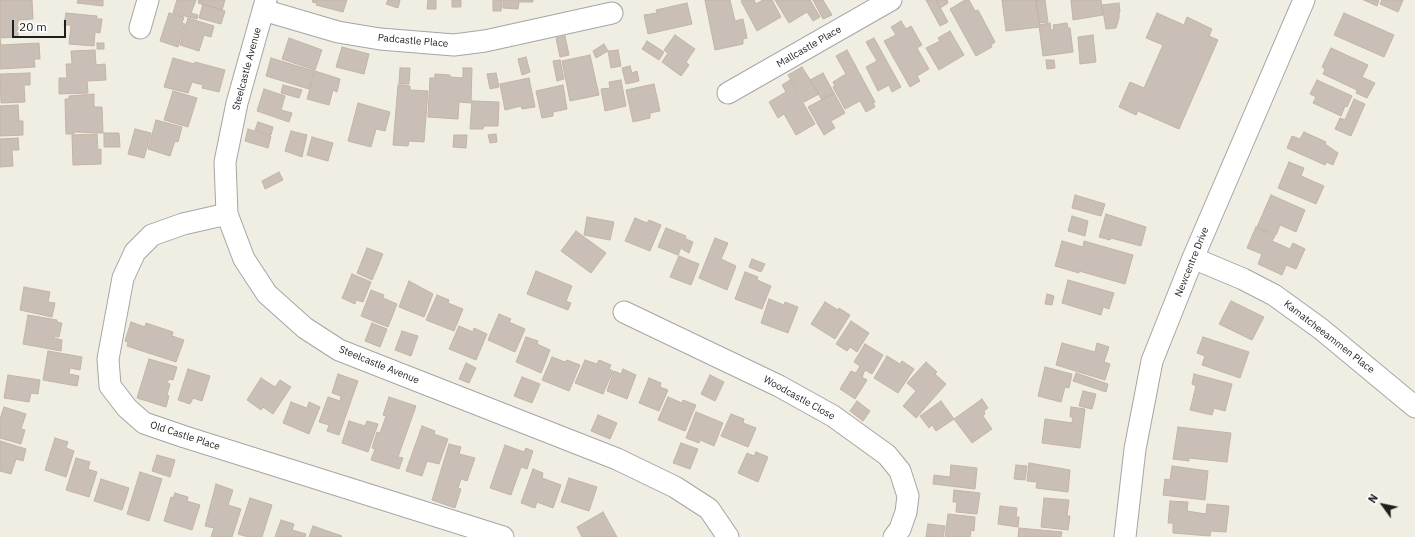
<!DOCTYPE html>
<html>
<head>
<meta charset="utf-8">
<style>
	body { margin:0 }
	#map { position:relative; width:1415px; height:537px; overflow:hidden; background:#f0ede3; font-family:"IBM Plex Sans",sans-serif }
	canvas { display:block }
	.north { position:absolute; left:1363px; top:485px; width:40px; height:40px; -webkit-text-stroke:3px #fff; paint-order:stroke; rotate:303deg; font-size:11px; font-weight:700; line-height:16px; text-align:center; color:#1e1e1e }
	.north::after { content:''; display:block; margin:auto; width:14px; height:18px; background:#1e1e1e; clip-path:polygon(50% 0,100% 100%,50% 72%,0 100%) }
	.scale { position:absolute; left:12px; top:20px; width:54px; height:18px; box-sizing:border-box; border:2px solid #1e1e1e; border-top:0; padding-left:5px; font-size:12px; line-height:14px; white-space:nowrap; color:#1e1e1e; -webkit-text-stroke:3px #fff; paint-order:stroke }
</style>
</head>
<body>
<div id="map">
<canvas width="1415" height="537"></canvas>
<div class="north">N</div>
<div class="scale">20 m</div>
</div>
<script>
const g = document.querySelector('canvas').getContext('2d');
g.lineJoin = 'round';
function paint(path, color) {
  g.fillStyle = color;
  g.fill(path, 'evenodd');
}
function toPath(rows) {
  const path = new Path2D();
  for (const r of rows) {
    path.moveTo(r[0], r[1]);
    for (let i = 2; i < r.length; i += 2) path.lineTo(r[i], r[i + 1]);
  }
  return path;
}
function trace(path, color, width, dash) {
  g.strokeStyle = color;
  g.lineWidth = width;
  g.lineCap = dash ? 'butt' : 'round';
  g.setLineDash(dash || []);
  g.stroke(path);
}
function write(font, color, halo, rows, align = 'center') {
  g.font = font + ' "IBM Plex Sans",sans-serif';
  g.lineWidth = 3.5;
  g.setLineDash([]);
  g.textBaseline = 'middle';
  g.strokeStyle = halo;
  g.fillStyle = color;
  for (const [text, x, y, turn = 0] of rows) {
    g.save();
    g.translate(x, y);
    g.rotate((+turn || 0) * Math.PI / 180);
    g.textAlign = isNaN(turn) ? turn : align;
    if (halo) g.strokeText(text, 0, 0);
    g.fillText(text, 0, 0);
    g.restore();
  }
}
const building = toPath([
	[0,0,32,0,33,19,18,20,18,37,0,38,0,0],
	[78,0,103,0,103,6,77,3,78,0],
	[177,0,196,0,191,13,198,15,197,19,173,13,177,0],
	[199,0,225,0,222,10,198,3,199,0],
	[313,0,347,0,343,12,316,5,317,3,312,2,313,0],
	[388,0,400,0,398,8,386,4,388,0],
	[428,0,436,0,436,9,427,9,428,0],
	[452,0,461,0,461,7,452,7,452,0],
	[493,0,502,0,501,11,493,11,493,0],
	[503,0,533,0,533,2,519,2,518,9,503,8,503,0],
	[705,0,730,0,735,21,743,19,747,38,743,39,743,44,715,50,705,0],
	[743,0,754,0,756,4,763,0,772,0,781,17,757,31,741,1,743,0],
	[775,0,810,0,820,17,813,21,807,12,789,23,775,0],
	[813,0,823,0,832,15,823,19,813,0],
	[926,0,936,0,948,22,940,26,926,0],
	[936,0,947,0,948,3,940,8,936,0],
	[965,0,969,0,975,11,978,10,995,42,991,45,992,47,976,56,950,9,965,0],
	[1002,0,1036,0,1040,27,1006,31,1002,0],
	[1036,0,1045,0,1048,22,1039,23,1036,0],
	[1071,0,1101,0,1103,15,1073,20,1071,0],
	[1364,0,1379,0,1377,6,1364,0],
	[1382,0,1403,0,1398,12,1380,4,1382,0],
	[687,3,692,24,648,34,644,15,657,13,656,10,687,3],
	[1119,3,1120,12,1119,13,1119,18,1116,28,1106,29,1102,5,1119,3],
	[203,4,225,11,221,24,199,18,203,4],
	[66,13,97,16,97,19,102,19,100,33,95,32,94,46,69,44,71,25,64,25,66,13],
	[169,13,184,17,182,23,185,24,178,47,160,41,169,13],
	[1157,13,1184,25,1187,17,1212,29,1209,36,1218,40,1179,129,1138,111,1136,115,1119,107,1130,82,1144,88,1163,45,1146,38,1157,13],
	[1344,13,1394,35,1384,57,1334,35,1344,13],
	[188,18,214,26,211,37,204,35,199,51,180,45,188,18],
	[901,21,906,29,911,26,922,45,917,48,929,69,917,76,920,81,910,87,884,41,896,35,891,27,901,21],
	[1050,23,1051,30,1054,30,1053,25,1067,23,1068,28,1070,28,1073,52,1043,56,1039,25,1050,23],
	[950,31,964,55,939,70,926,48,940,41,938,38,950,31],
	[675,35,695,49,686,62,689,65,681,76,662,62,668,53,664,50,675,35],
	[1093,35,1096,62,1080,64,1078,37,1093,35],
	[565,36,569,55,560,57,556,38,565,36],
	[289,38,322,50,315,70,282,59,289,38],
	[874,38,901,87,892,92,889,85,878,91,866,67,877,61,866,42,874,38],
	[0,39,1,45,39,43,40,59,34,59,35,67,0,69,0,39],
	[647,41,664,52,659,60,642,49,647,41],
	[97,43,104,43,104,49,97,49,97,43],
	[604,44,608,51,596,58,593,51,604,44],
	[342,47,369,54,364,74,336,67,342,47],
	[1331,48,1368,65,1362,77,1375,83,1367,98,1356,93,1357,90,1323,74,1325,69,1322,67,1331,48],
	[95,50,96,65,105,64,106,80,87,81,88,93,59,94,59,78,67,78,66,64,72,64,71,51,95,50],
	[618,50,621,66,611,68,608,51,618,50],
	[847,50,875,102,873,103,875,107,866,112,860,101,845,109,833,87,835,86,833,82,846,74,836,56,847,50],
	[590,55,599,95,570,101,562,61,590,55],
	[526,57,530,72,522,75,518,59,526,57],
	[173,58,194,64,195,62,225,70,219,92,202,88,203,85,192,82,188,93,164,87,173,58],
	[271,58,314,71,309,89,266,76,271,58],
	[560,60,564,79,557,81,553,61,560,60],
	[1046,60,1054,60,1055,68,1047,69,1046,60],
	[630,66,632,73,637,71,639,81,626,84,622,68,630,66],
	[802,67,819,94,804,102,788,75,802,67],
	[400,68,410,68,409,84,399,84,400,68],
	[463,68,472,68,471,103,459,102,458,119,428,117,430,78,435,78,435,74,450,75,450,77,463,78,463,68],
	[315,71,340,79,337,92,333,90,329,105,307,99,315,71],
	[30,73,30,85,24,85,25,102,1,103,0,74,30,73],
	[496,73,499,87,490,89,487,74,496,73],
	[823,73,834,93,822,100,810,80,823,73],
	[529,78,535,107,522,109,521,106,505,110,500,84,529,78],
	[621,80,626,106,605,111,601,89,610,88,609,82,621,80],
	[790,80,815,124,796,135,784,114,778,118,769,102,786,92,782,85,790,80],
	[1317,80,1352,96,1347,107,1345,106,1341,116,1313,103,1316,97,1310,94,1317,80],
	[654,84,660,111,650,113,650,118,633,122,626,90,654,84],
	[283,85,302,90,299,98,281,93,283,85],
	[398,85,410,86,410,90,428,91,424,142,409,141,408,146,393,145,398,85],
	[563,85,567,109,553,112,553,116,542,118,536,91,563,85],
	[264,89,285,96,281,110,292,113,289,122,257,111,264,89],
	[173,91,197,98,188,127,164,120,173,91],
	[834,93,845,113,831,121,835,128,824,135,808,107,834,93],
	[94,94,94,107,102,107,103,133,74,132,74,134,66,134,65,99,69,99,69,96,94,94],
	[1354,99,1365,104,1351,136,1335,129,1340,118,1345,120,1354,99],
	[472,101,499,102,498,126,484,126,483,129,470,129,472,101],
	[358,103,390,112,385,131,376,129,371,147,348,141,358,103],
	[18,105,19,121,23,121,23,135,0,136,0,106,18,105],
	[156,120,182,127,178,142,175,141,170,156,148,149,156,120],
	[258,122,273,127,271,135,255,130,258,122],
	[135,129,151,133,144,158,128,154,135,129],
	[248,129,271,136,268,148,245,141,248,129],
	[291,131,307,135,302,157,285,151,291,131],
	[1304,132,1326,142,1325,144,1338,153,1333,165,1326,162,1325,165,1287,148,1292,136,1300,139,1304,132],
	[104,133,119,133,120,147,104,147,104,133],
	[97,134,98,150,101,149,101,164,73,165,72,135,97,134],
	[496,134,497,142,490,143,488,135,496,134],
	[454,135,467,135,466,148,453,147,454,135],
	[312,137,333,143,328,161,307,155,312,137],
	[18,138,19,150,12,150,13,166,0,167,0,139,18,138],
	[1289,162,1304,168,1301,176,1324,186,1316,204,1278,188,1289,162],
	[279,172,283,180,265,189,262,181,279,172],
	[1075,195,1105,204,1101,216,1072,208,1075,195],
	[1271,195,1305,210,1296,232,1280,225,1276,235,1257,227,1271,195],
	[1106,214,1146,227,1141,246,1111,238,1110,240,1099,237,1106,214],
	[1072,216,1088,221,1085,236,1068,231,1072,216],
	[587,217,614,222,610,240,584,235,587,217],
	[635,218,647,223,649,220,661,225,650,251,625,241,635,218],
	[1256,227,1275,236,1272,241,1290,249,1293,243,1305,249,1296,269,1286,265,1282,275,1258,264,1262,254,1247,248,1256,227],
	[666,228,686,236,678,255,658,247,666,228],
	[576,231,606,253,591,273,561,251,576,231],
	[715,238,728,243,721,259,736,266,727,290,699,278,715,238],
	[686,239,693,242,689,253,682,249,686,239],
	[1062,241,1083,247,1084,241,1133,255,1125,284,1079,271,1079,273,1055,266,1062,241],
	[367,248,383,254,372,280,357,273,367,248],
	[679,256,699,264,691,285,670,277,679,256],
	[752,259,765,264,761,272,749,267,752,259],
	[536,271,572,286,566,301,571,303,568,310,527,294,536,271],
	[745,272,758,277,757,280,771,286,762,309,735,299,745,272],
	[352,274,371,282,363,302,356,300,355,304,342,298,352,274],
	[1068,280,1114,293,1109,309,1103,307,1101,315,1062,303,1068,280],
	[409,281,433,294,424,317,399,307,409,281],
	[24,287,50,292,48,302,55,303,52,317,20,310,24,287],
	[371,290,384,295,383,298,397,304,388,327,361,316,371,290],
	[1047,294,1054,296,1052,305,1045,304,1047,294],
	[437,295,449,300,448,303,463,309,454,331,426,320,437,295],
	[769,299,784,305,785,302,798,307,788,333,761,323,769,299],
	[1231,301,1264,317,1252,340,1219,324,1231,301],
	[825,302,838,310,839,308,850,315,835,339,811,324,825,302],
	[499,314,511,319,509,322,525,329,515,352,488,340,499,314],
	[28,315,57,320,57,322,62,323,59,337,54,336,54,338,62,340,61,351,23,344,28,315],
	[851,321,869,333,857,352,850,347,847,351,836,344,851,321],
	[131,322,145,327,146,323,173,332,172,336,184,340,176,362,127,346,128,342,125,341,131,322],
	[372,323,387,329,380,347,365,341,372,323],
	[459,326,473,332,474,328,487,334,476,360,449,349,459,326],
	[402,331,418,336,411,356,395,350,402,331],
	[526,337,538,341,537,344,550,350,541,373,516,362,526,337],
	[1203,337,1249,352,1240,378,1202,365,1205,356,1197,353,1203,337],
	[1062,343,1095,352,1097,343,1109,347,1104,362,1110,364,1105,380,1056,365,1062,343],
	[865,344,883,355,872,374,865,370,862,377,867,380,855,399,840,389,851,371,856,373,860,366,854,362,865,344],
	[48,351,82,357,80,370,70,368,69,374,79,376,77,386,43,380,48,351],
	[887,356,900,364,902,361,914,369,898,393,874,378,887,356],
	[552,357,565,362,567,360,580,365,569,391,542,380,552,357],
	[149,359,177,367,173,380,169,379,167,383,170,384,167,395,169,396,166,407,137,398,149,359],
	[585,360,597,364,599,360,611,365,609,369,613,371,603,394,575,383,585,360],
	[926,362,937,372,935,374,946,384,916,418,903,406,916,391,907,383,926,362],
	[466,363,476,368,469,383,459,379,466,363],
	[1045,367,1072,374,1069,388,1065,387,1061,402,1038,396,1045,367],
	[188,369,210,376,202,401,193,398,190,404,178,400,188,369],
	[623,369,636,375,627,399,607,391,614,371,621,374,623,369],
	[1076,373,1108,384,1106,392,1073,381,1076,373],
	[338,374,358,381,339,435,327,431,329,425,319,422,328,397,340,401,341,396,332,393,338,374],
	[1194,374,1232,384,1225,411,1214,408,1212,415,1190,410,1196,386,1192,384,1194,374],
	[8,375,40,380,38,394,31,393,29,402,4,398,8,375],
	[710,375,724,382,715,401,701,394,710,375],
	[522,377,540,384,532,403,514,396,522,377],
	[261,378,275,387,280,380,291,387,273,414,263,407,261,410,247,400,261,378],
	[649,378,661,383,660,387,668,390,659,411,639,403,649,378],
	[1083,391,1096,394,1092,409,1079,406,1083,391],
	[389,397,416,406,398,457,403,458,399,469,371,460,375,449,372,448,377,432,380,433,386,416,383,415,389,397],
	[668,397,682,403,683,400,696,405,685,431,658,420,668,397],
	[982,399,988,408,984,411,985,414,983,416,992,429,972,443,954,419,982,399],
	[857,401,870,411,863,421,850,411,857,401],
	[941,401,954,419,936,431,932,425,929,428,920,416,941,401],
	[291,402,307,408,309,402,320,407,309,434,283,423,291,402],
	[4,407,26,414,21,429,25,430,21,444,0,438,0,419,4,407],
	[1071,407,1085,409,1080,448,1042,443,1045,419,1072,423,1073,417,1070,417,1071,407],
	[696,412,723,423,714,446,700,440,699,443,686,438,696,412],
	[731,414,744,419,743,423,756,428,748,447,721,436,731,414],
	[598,415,617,423,610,439,591,431,598,415],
	[349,421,365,426,367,421,378,424,368,452,342,443,349,421],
	[422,426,435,431,434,434,448,439,439,464,427,461,422,476,406,471,422,426],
	[1178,427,1231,433,1227,462,1189,458,1189,461,1173,459,1178,427],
	[55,438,68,442,66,448,74,451,66,477,45,470,55,438],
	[0,441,26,449,23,461,16,459,11,474,0,471,0,441],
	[681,443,698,449,690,469,673,463,681,443],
	[449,444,461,447,459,454,475,458,467,481,461,479,458,488,461,489,455,508,432,500,449,444],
	[505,445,524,452,526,448,533,451,527,469,521,467,511,495,490,488,505,445],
	[756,452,768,457,758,482,738,473,747,453,754,456,756,452],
	[157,455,175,460,170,477,152,471,157,455],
	[76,458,90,462,88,469,97,472,89,497,66,490,76,458],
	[1029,463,1070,470,1068,492,1036,488,1037,482,1027,481,1029,463],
	[951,465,977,468,975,489,933,484,934,475,950,477,951,465],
	[1016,465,1027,466,1025,480,1014,479,1016,465],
	[1172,466,1208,471,1205,500,1163,495,1165,479,1170,480,1172,466],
	[533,469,543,473,542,478,561,485,553,508,537,502,535,508,521,503,533,469],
	[140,472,162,479,149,521,127,514,140,472],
	[569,478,597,487,589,511,561,502,569,478],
	[101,479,129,488,122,510,94,501,101,479],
	[216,484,233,490,228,505,241,509,232,537,211,537,214,528,205,526,216,484],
	[954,490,980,493,977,514,956,512,957,502,953,502,954,490],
	[175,493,188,497,187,501,200,505,192,530,164,521,171,497,173,498,175,493],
	[250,498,272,505,262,537,248,537,238,534,250,498],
	[1044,498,1069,500,1067,516,1070,516,1068,530,1041,527,1044,498],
	[1170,501,1188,502,1187,511,1206,514,1207,504,1229,506,1226,532,1211,531,1210,536,1173,533,1173,523,1168,523,1170,501],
	[1000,506,1017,508,1016,517,1019,517,1018,527,998,524,1000,506],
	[603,512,617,537,582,537,577,527,603,512],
	[948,514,975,517,974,531,971,530,970,537,945,537,948,514],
	[281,520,294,524,292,530,306,534,305,537,275,537,281,520],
	[928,524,945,526,943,537,926,537,928,524],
	[313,526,342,536,341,537,309,537,313,526],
	[1019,528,1062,532,1061,537,1018,537,1019,528]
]);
const street = toPath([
	[266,0,237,103,225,162,227,214,244,259,267,294,305,328,339,350,617,459,675,487,709,509,728,537],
	[263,10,338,32,380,39,454,45,485,41,612,13],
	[140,28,148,0],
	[728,93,891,0],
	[227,214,183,224,152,235,135,252,123,278,108,359,110,386,127,408,144,423,185,437,503,537],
	[1193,258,1243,279,1274,295,1321,329,1415,407],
	[624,312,779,386,833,416,887,455,900,471,908,496,906,512,900,529,894,537],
	[1125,537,1135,449,1152,361,1193,258,1304,0]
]);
const streetNames = [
	["Padcastle Place",413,41,5],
	["Mallcastle Place",809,47,-30],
	["Steelcastle Avenue",247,69,-75],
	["Newcentre Drive",1192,262,-68],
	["Kamatcheeammen Place",1329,337,38],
	["Steelcastle Avenue",379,365,22],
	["Woodcastle Close",799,398,29],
	["Old Castle Place",185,436,18]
];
paint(building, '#c9bfb6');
trace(building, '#c3b4a4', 1);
trace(street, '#a5a5a5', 23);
trace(street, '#fff', 21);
write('10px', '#1e1e1e', '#fff', streetNames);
</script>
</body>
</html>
